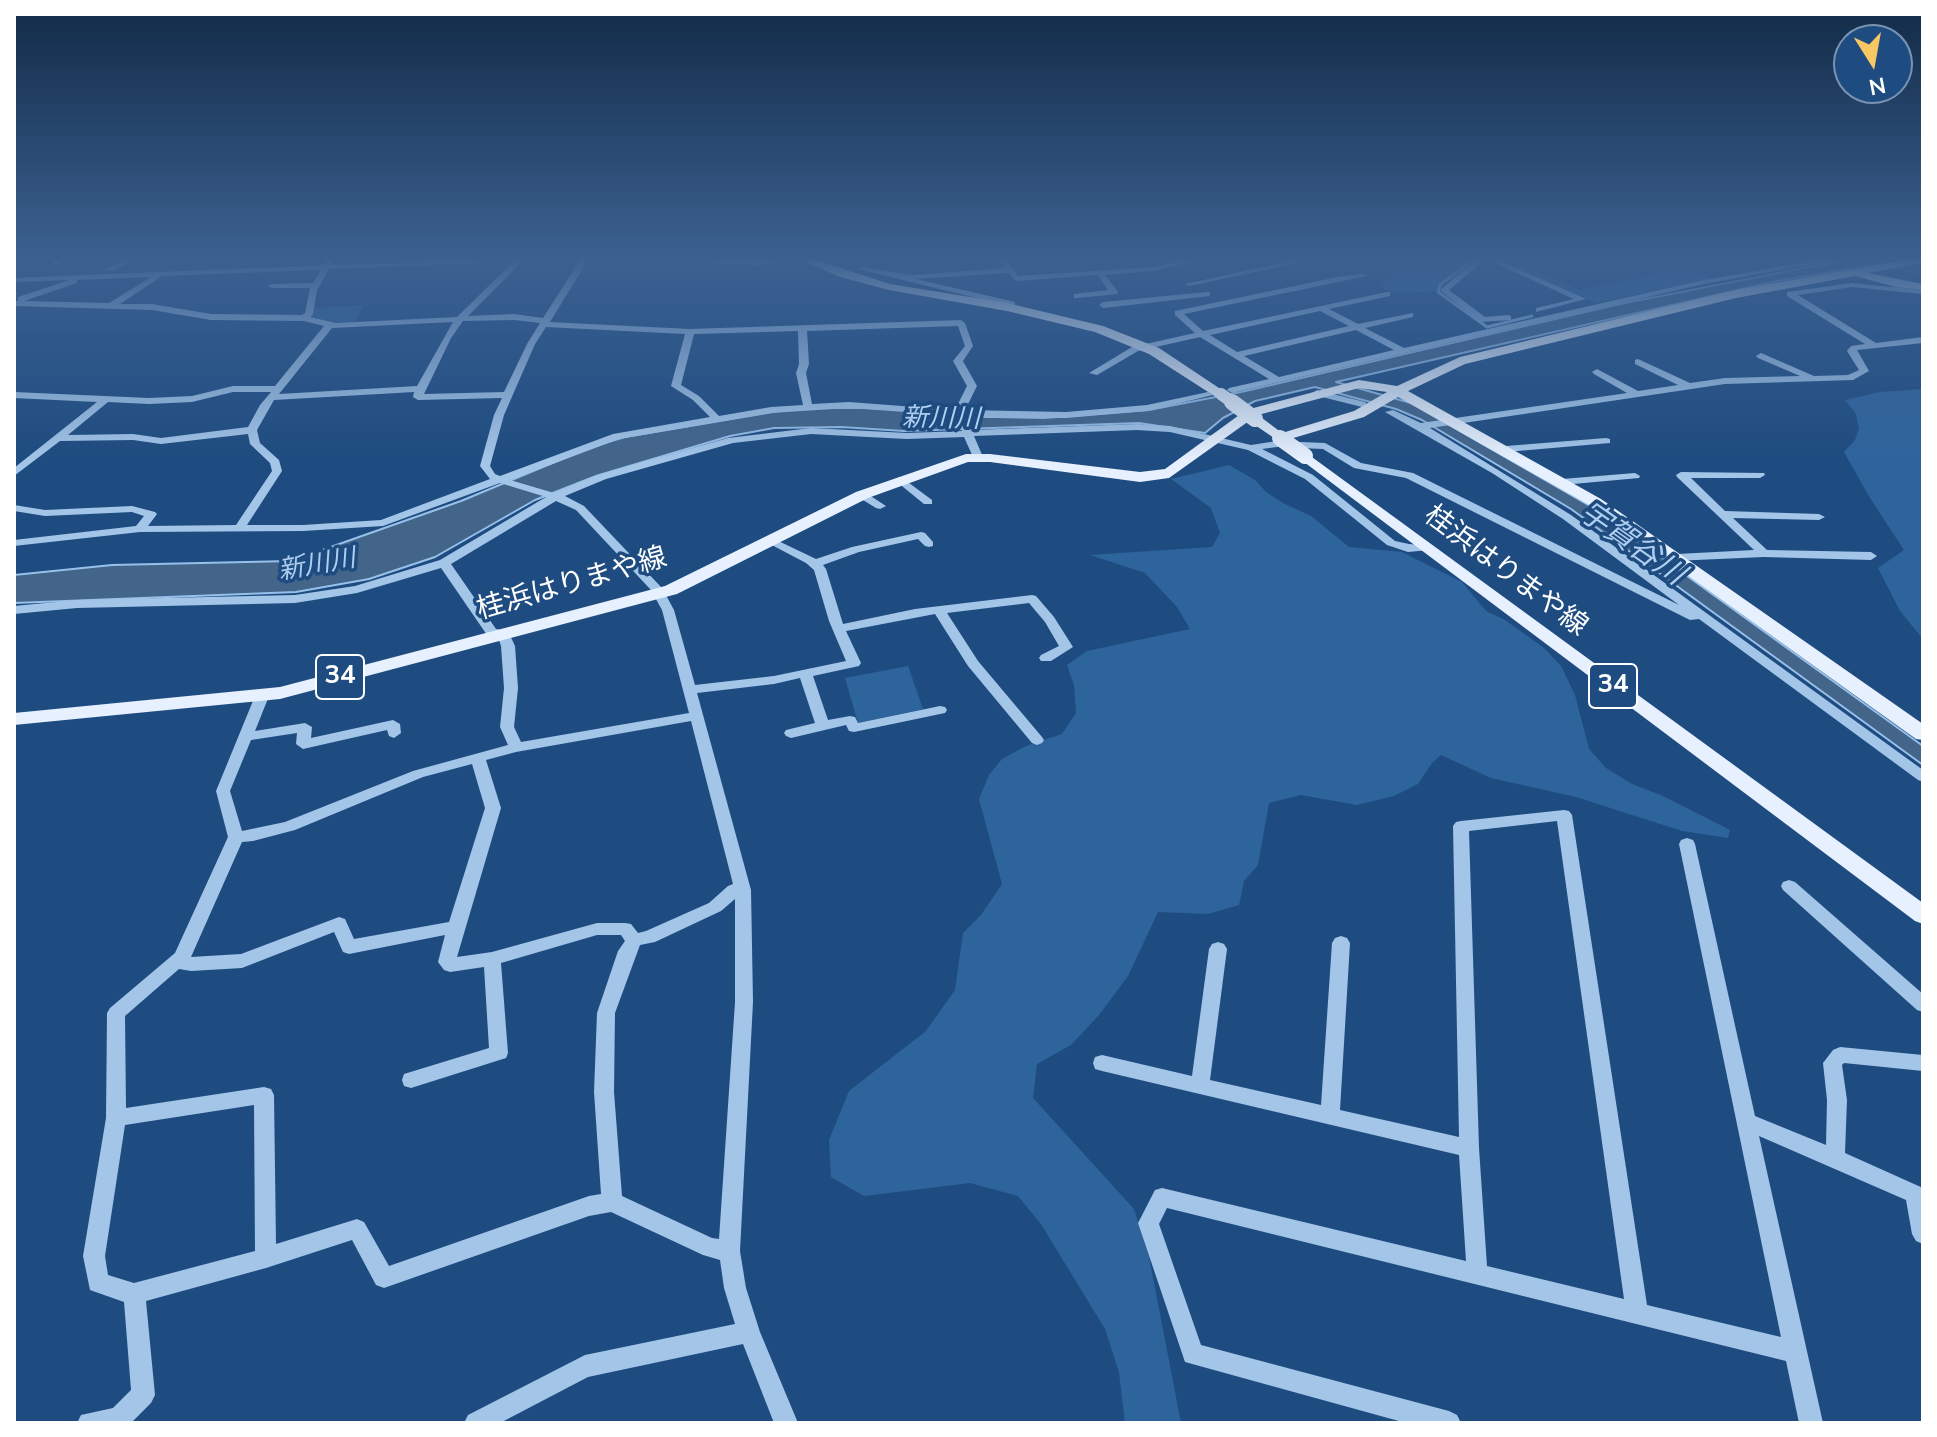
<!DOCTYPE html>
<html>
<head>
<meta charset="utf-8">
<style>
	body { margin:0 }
	#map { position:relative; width:1937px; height:1437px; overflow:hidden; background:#1f4c80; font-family:"Nunito Sans",sans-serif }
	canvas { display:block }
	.frame { position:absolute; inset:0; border:16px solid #fff; pointer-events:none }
	.north { position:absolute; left:1833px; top:24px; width:80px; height:80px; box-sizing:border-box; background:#1f4c80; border:2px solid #7994b3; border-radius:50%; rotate:169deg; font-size:22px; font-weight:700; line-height:32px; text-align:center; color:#fff }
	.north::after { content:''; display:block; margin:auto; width:28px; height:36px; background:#f7c763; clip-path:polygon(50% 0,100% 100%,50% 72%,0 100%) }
</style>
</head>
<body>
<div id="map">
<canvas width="1937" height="1437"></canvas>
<div class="frame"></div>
<div class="north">N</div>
</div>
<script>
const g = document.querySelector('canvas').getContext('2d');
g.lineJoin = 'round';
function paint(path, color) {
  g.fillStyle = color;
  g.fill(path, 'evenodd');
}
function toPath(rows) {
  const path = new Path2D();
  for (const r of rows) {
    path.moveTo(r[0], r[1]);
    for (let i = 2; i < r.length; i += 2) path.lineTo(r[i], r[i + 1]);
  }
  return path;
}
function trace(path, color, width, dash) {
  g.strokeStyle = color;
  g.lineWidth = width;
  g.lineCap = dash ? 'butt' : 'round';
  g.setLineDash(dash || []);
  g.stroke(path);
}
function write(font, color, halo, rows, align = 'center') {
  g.font = font + ' "Nunito Sans","Noto Sans JP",sans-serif';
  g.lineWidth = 7;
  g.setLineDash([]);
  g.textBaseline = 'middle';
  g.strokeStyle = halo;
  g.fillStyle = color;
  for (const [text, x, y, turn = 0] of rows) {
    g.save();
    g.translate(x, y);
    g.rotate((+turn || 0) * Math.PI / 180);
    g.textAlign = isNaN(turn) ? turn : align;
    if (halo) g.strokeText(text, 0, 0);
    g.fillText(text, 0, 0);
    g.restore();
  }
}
const green = toPath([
	[1432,260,1468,260,1461,275,1440,286,1438,291,1403,293,1385,290,1380,285,1396,273,1429,268,1427,263],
	[1547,260,1561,260,1528,267,1580,290,1660,273,1628,260,1665,260,1712,279,1596,303,1514,267],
	[364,305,353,323,336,324,310,317,313,308],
	[1923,389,1923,639,1900,611,1878,568,1904,550,1870,498,1844,452,1855,440,1859,429,1856,414,1845,400,1880,392],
	[1229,465,1255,480,1266,492,1283,503,1311,516,1349,547,1402,552,1462,582,1486,611,1505,620,1544,648,1561,666,1575,695,1589,749,1606,768,1632,784,1663,796,1730,830,1728,838,1682,831,1576,797,1491,778,1441,755,1432,763,1418,784,1394,796,1357,805,1301,795,1269,803,1258,865,1244,881,1239,905,1208,914,1158,912,1128,976,1099,1015,1071,1045,1037,1064,1033,1098,1134,1209,1149,1257,1181,1423,1125,1423,1119,1372,1105,1329,1041,1224,1018,1196,970,1183,864,1196,831,1177,829,1140,849,1091,926,1031,955,990,963,933,981,915,1002,884,979,799,989,775,1002,759,1026,746,1062,734,1076,713,1074,685,1067,665,1087,651,1190,629,1177,607,1145,573,1090,555,1212,547,1220,533,1211,508,1171,479],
	[908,666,923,709,858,723,845,678]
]);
const water = toPath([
	[1845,260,1902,260,1777,281,1336,382,1411,403,1590,506,1923,746,1923,765,1571,509,1422,420,1396,409,1315,387,1255,401,1223,418,1205,433,1139,423,904,431,841,427,774,428,730,436,596,476,535,500,435,557,369,579,296,592,14,603,14,575,112,565,291,561,461,501,591,447,625,437,779,411,815,408,869,408,941,412,948,416,1044,418,1149,410,1241,392,1620,304,1845,260]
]);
const stream = toPath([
	[1473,260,1440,285,1438,292,1487,327,1532,316]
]);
const river = toPath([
	[1865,260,1898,260,1923,266,1923,276,1868,264,1865,260]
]);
const minor = toPath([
	[55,260,63,260,56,266,52,264,55,260],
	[126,260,138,260,111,271,104,269,126,260],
	[327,260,333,260,332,265,502,260,498,262,329,269,317,290,313,314,310,317,336,323,457,317,515,260,524,260,468,316,514,314,543,318,580,260,588,260,550,322,690,329,961,320,965,323,973,346,963,361,977,386,965,410,1066,412,1147,405,1208,392,1213,395,1147,411,1066,418,990,418,849,408,771,413,619,439,510,480,554,493,598,475,728,438,811,428,907,433,962,431,959,424,964,421,968,422,972,430,1137,424,1170,426,1251,445,1277,441,1325,443,1361,463,1413,473,1679,605,1563,519,1492,473,1385,412,1393,410,1421,423,1627,393,1594,374,1592,372,1597,369,1638,391,1678,385,1635,364,1635,360,1638,359,1690,383,1725,378,1800,376,1758,358,1756,356,1761,353,1814,376,1848,375,1859,370,1847,351,1851,346,1865,344,1787,296,1787,292,1852,283,1923,290,1923,294,1852,287,1798,295,1876,343,1923,337,1923,343,1857,350,1869,371,1853,380,1725,384,1430,428,1571,515,1923,770,1923,782,1918,780,1699,619,1690,620,1406,478,1354,468,1323,449,1277,447,1262,449,1313,475,1395,541,1409,544,1430,546,1430,550,1408,552,1387,545,1305,479,1248,450,1170,432,1137,430,974,436,983,457,978,460,973,457,964,437,907,439,811,434,733,443,606,479,565,496,584,506,662,588,674,610,695,685,774,676,846,661,829,621,814,570,806,563,766,542,764,540,770,537,816,559,852,547,921,532,925,533,933,542,933,546,929,547,925,546,918,539,859,552,823,565,826,569,843,624,915,609,1032,595,1036,596,1054,617,1073,647,1051,661,1041,661,1039,658,1041,655,1059,646,1045,622,1029,603,947,613,978,661,1042,737,1044,740,1042,743,1037,745,1032,743,968,666,935,614,846,631,861,663,859,666,813,676,828,720,850,716,855,717,858,723,940,706,945,707,947,710,945,713,854,732,849,731,846,725,791,738,786,736,784,733,786,730,815,723,800,678,774,684,697,693,751,890,753,1002,740,1251,746,1288,760,1332,798,1423,774,1423,743,1344,588,1377,500,1423,464,1423,468,1415,585,1355,735,1324,724,1288,720,1260,703,1255,611,1212,589,1216,384,1288,376,1285,352,1240,266,1268,146,1301,155,1395,151,1403,131,1423,77,1423,81,1415,113,1408,131,1390,124,1302,90,1290,83,1256,106,1118,107,1013,110,1008,175,953,228,837,216,791,255,696,262,692,269,696,255,731,305,723,312,727,311,738,393,720,400,724,401,733,394,738,389,736,387,730,303,749,296,744,297,733,251,740,230,791,242,831,285,822,413,771,508,745,500,727,504,688,501,646,498,637,487,635,441,568,357,593,295,603,77,608,14,614,14,606,77,600,295,595,355,586,440,560,546,497,500,483,383,526,303,531,140,532,14,546,14,540,136,526,144,516,132,512,45,516,14,511,14,505,45,510,132,506,155,512,157,514,148,526,236,525,272,471,270,463,250,444,248,434,161,444,133,440,60,441,14,476,14,468,97,402,14,398,14,392,149,398,192,396,233,386,275,386,324,326,304,321,211,320,152,310,14,306,14,300,18,301,18,297,69,280,14,282,14,278,324,265,327,260],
	[321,270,313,283,272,284,268,286,272,288,310,288,305,313,302,315,211,314,152,304,120,304,162,276,321,270],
	[151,277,109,303,24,301,77,283,77,280,151,277],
	[514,320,540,323,527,344,504,392,424,394,451,338,463,321,514,320],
	[453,322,417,386,279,394,332,328,453,322],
	[958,326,965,346,953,361,967,386,955,410,849,402,812,404,806,373,809,364,807,331,958,326],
	[546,327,685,334,671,386,693,400,710,417,613,434,500,476,495,474,490,466,504,415,535,344,546,327],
	[798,331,799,364,796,373,803,405,771,407,719,416,699,396,681,385,694,334,798,331],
	[233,392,271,392,260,405,248,427,161,438,133,434,68,435,108,402,149,404,192,402,233,392],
	[414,392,413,397,418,400,502,398,494,415,480,466,490,479,381,520,303,525,247,525,282,471,279,460,260,443,257,430,274,400,414,392],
	[556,501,576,510,651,590,662,610,689,713,521,742,514,727,518,688,515,646,508,631,496,629,451,564,556,501],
	[691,721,733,884,728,886,709,903,646,931,638,933,631,924,625,923,597,923,492,952,457,957,501,808,486,760,516,752,691,721],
	[472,764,485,808,449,922,354,939,345,919,339,917,241,954,191,957,242,842,253,841,295,830,423,777,472,764],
	[735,899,735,1002,719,1239,712,1238,622,1196,614,1092,615,1013,640,945,655,942,721,911,735,899],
	[334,932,343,952,349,954,445,935,438,962,444,970,450,972,484,967,489,1048,404,1074,402,1080,404,1086,411,1088,506,1058,508,1053,501,963,597,935,621,935,625,941,618,951,597,1013,594,1092,601,1194,589,1196,389,1266,364,1222,357,1219,276,1244,274,1095,271,1089,264,1087,126,1108,125,1016,179,969,191,971,242,968,334,932],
	[254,1105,255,1251,134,1283,108,1275,105,1256,125,1125,254,1105],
	[689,260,757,261,796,260,757,265,693,262,689,260],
	[999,260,1007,260,1018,276,1154,267,1184,260,1199,260,1154,271,1105,275,1118,292,1117,294,1077,298,1074,298,1074,294,1108,290,1098,275,1016,281,1008,273,916,279,1015,302,1015,306,1007,310,1003,307,1005,305,858,269,862,267,912,275,1005,268,999,260],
	[1296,260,1312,260,1189,286,1185,284,1296,260],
	[1476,260,1485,260,1449,290,1485,317,1508,315,1511,316,1511,320,1480,322,1440,290,1476,260],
	[1488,260,1499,260,1586,299,1536,312,1536,308,1574,299,1488,260],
	[1817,260,1835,260,1704,284,1232,393,1227,390,1229,388,1269,379,1200,337,1138,351,1097,375,1089,373,1132,347,1195,333,1175,315,1175,311,1337,277,1363,274,1367,276,1184,314,1203,331,1387,292,1390,292,1390,296,1329,309,1358,324,1413,313,1413,317,1365,328,1404,348,1704,280,1817,260],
	[1320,311,1349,326,1237,352,1210,335,1320,311],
	[1356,330,1394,350,1279,377,1244,356,1356,330],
	[1207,292,1210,292,1210,296,1103,308,1099,305,1103,302,1207,292],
	[1317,390,1365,402,1367,404,1362,407,1314,395,1312,393,1317,390],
	[1606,438,1610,439,1610,443,1506,452,1501,449,1506,446,1606,438],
	[1681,472,1764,473,1765,475,1760,478,1691,478,1725,511,1819,514,1825,517,1819,520,1733,518,1767,550,1871,552,1877,556,1871,560,1764,557,1673,561,1671,558,1677,554,1754,550,1677,477,1676,475,1681,472],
	[1635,473,1640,476,1639,478,1562,485,1557,482,1562,479,1635,473],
	[901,477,932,500,932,504,924,504,897,482,897,478,901,477],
	[862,492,866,493,886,506,880,509,876,508,858,497,858,493,862,492],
	[1564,810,1569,811,1572,815,1647,1305,1781,1337,1679,844,1681,840,1687,838,1693,840,1695,844,1755,1116,1826,1145,1827,1100,1823,1063,1833,1050,1840,1047,1923,1055,1923,1071,1844,1063,1842,1065,1847,1100,1845,1153,1923,1188,1923,1244,1916,1241,1912,1234,1906,1200,1759,1136,1823,1423,1799,1423,1786,1361,1167,1208,1159,1224,1201,1345,1449,1411,1457,1415,1461,1423,1406,1423,1185,1362,1138,1223,1155,1190,1162,1188,1466,1261,1459,1155,1102,1071,1095,1069,1093,1063,1095,1057,1102,1055,1192,1076,1209,949,1212,944,1218,942,1224,944,1227,949,1210,1080,1321,1105,1332,943,1335,938,1341,936,1347,938,1350,943,1340,1110,1459,1137,1453,826,1456,822,1461,821,1564,810],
	[1557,821,1624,1299,1487,1266,1479,1148,1469,831,1557,821],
	[1789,880,1795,882,1923,994,1923,1012,1917,1010,1783,890,1781,886,1783,882,1789,880]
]);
const major = toPath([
	[801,260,816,260,890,284,1007,303,1103,326,1159,348,1228,394,1216,397,1149,354,1095,332,1007,311,889,290,840,277,801,260],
	[1904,260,1923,260,1923,263,1868,273,1923,284,1923,290,1896,287,1855,276,1736,298,1465,364,1408,391,1601,499,1923,724,1923,740,1916,739,1589,505,1398,397,1364,417,1280,442,1249,421,1169,478,1140,482,990,462,968,462,868,498,677,594,280,699,14,725,14,713,280,687,665,586,856,492,966,454,990,454,1140,472,1165,469,1246,410,1359,380,1397,386,1460,357,1736,290,1904,260],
	[1359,388,1387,392,1354,411,1282,433,1258,415,1359,388],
	[1305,452,1923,903,1923,924,1915,921,1300,459,1300,453,1305,452]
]);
const majorBridgeFar1 = toPath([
	[1221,394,1235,404]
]);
const majorBridge = toPath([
	[1232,402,1255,419],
	[1280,438,1305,456]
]);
const farWaternames = [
	["新川川",941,420,1],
	["新川川",317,566,-10]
];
const shields = [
	[340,677,48],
	[1613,686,48]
];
const shieldNames = [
	["34",340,677],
	["34",1613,686]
];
const streetNames = [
	["桂浜はりまや線",1505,572,37],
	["桂浜はりまや線",572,585,-16]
];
const waterNames = [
	["宇賀谷川",1631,545,35]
];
paint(green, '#2e649c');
paint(water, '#43658a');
trace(water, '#97c0ea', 2);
trace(stream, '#97c0ea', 3);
paint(river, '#43658a');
paint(minor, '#a3c5e8');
paint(major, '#e6f0fe');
trace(majorBridgeFar1, '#e6f0fe', 12);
trace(majorBridge, '#e6f0fe', 16);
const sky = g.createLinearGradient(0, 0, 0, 461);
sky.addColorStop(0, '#112a46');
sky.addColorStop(0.56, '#3c6191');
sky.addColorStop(1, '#3c619100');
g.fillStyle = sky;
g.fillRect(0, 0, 1937, 461);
write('italic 26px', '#afcff0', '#1f4c80', farWaternames);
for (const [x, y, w] of shields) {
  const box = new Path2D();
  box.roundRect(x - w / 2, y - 22, w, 44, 6);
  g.fillStyle = '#1f4c80';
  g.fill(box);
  trace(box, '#fff', 2);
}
write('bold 26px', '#fff', null, shieldNames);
write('28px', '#fff', '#1f4c80', streetNames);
write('italic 30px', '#afcff0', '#1f4c80', waterNames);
</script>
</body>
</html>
